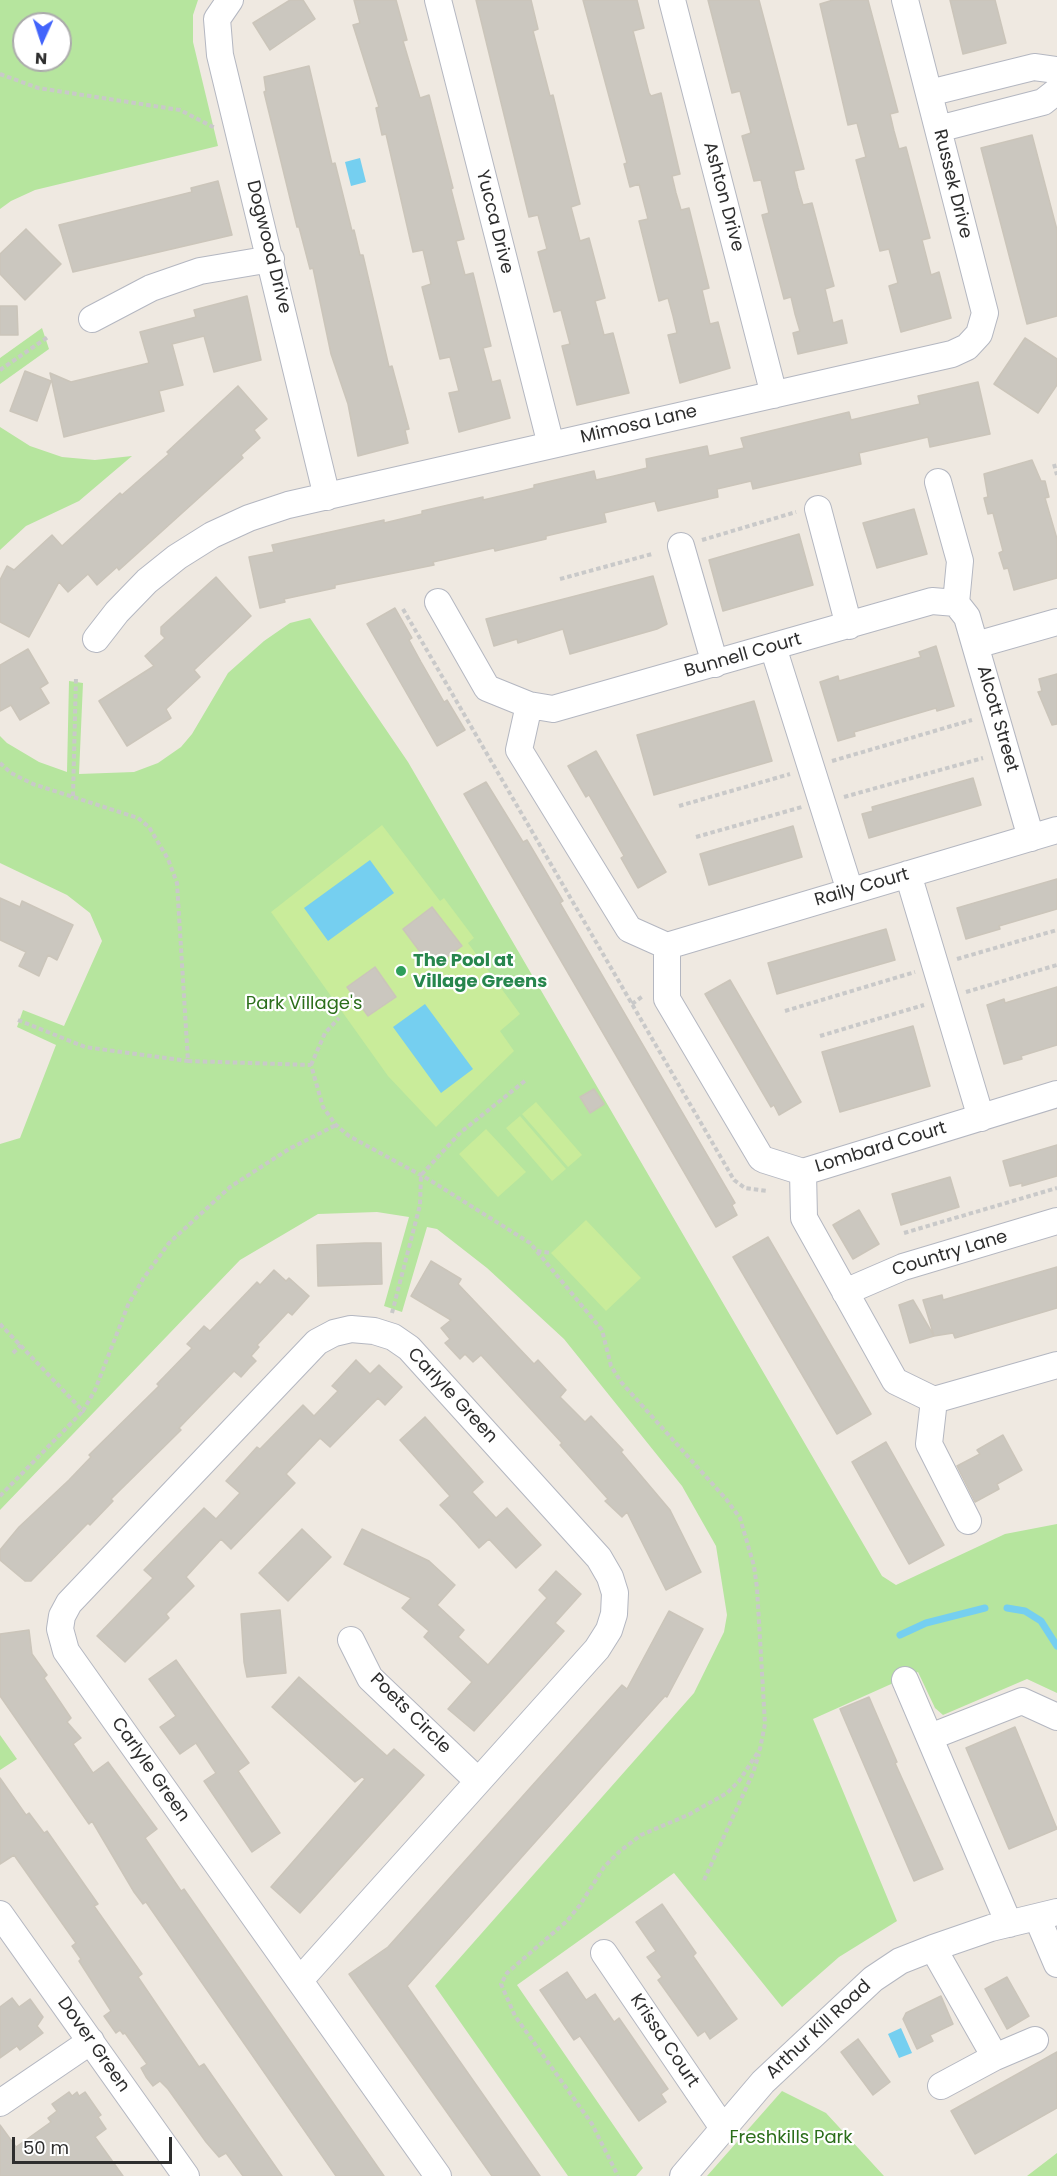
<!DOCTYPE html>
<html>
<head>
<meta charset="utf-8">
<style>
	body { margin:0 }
	#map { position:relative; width:1057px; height:2176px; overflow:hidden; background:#efe9e1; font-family:Poppins,sans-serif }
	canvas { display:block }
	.north { position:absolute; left:12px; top:12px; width:60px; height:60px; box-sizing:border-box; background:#fff; border:2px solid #ababab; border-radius:50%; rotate:183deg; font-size:16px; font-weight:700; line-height:24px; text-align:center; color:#2e2e2e }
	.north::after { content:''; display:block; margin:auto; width:21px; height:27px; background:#4264fb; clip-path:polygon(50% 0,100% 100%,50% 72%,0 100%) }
	.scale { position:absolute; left:12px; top:2137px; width:160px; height:27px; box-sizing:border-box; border:3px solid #2e2e2e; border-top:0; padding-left:8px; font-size:18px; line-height:21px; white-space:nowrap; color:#2e2e2e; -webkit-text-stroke:4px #fff; paint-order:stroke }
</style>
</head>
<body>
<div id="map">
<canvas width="1057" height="2176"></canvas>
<div class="north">N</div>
<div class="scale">50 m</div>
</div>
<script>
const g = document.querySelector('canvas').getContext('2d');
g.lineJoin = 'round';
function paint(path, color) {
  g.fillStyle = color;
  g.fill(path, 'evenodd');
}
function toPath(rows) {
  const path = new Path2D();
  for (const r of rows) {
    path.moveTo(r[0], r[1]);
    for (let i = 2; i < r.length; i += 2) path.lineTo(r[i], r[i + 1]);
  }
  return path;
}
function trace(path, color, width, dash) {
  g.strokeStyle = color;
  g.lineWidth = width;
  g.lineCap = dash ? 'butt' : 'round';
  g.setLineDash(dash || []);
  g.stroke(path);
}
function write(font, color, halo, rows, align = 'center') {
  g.font = font + ' Poppins,sans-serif';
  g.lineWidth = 4.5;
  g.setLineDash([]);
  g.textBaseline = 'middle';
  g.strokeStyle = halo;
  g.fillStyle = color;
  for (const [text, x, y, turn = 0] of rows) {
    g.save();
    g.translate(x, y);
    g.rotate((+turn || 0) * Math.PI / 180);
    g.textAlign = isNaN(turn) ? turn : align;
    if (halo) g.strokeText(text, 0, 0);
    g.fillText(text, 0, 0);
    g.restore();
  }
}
const green = toPath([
	[0,0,198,0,193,15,193,42,218,146,35,190,11,201,0,209],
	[24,24,60,24,60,60,24,60],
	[42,328,49,349,0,384,0,358],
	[0,427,30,446,62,457,95,460,132,456,79,501,26,526,0,550],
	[310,618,408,762,882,1576,896,1585,1005,1534,1057,1524,1057,1693,1027,1679,943,1715,935,1708,918,1672,813,1719,897,1921,839,1957,782,2007,674,1873,517,1985,643,2168,636,2176,568,2176,435,1986,694,1693,724,1632,727,1615,716,1546,682,1486,564,1339,487,1268,437,1229,427,1227,402,1312,384,1306,409,1217,377,1212,318,1214,240,1260,0,1510,0,1144,20,1138,56,1045,17,1027,23,1010,64,1026,102,941,90,913,67,895,0,863,0,736,7,743,39,762,67,772,69,681,83,683,79,774,134,772,158,763,181,747,192,734,228,673,264,641,290,623],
	[0,1735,17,1759,0,1770],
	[782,2091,826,2113,884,2176,707,2176],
	[1057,2153,1057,2176,1027,2176]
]);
const pitch = toPath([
	[382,825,440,901,444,898,474,938,468,943,520,1014,500,1031,514,1051,436,1127,388,1076,271,912],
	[536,1102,582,1155,568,1167,522,1114],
	[520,1116,566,1169,552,1181,506,1128],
	[486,1129,526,1172,498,1197,459,1154],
	[586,1220,641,1278,606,1311,551,1253]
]);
const water = toPath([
	[360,158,366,182,351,186,345,162],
	[370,860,394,893,328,941,304,908],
	[425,1004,473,1069,441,1093,393,1027],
	[901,2028,912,2053,899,2058,888,2034]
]);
const stream = toPath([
	[1007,1608,1025,1611,1041,1621,1057,1646],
	[900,1635,926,1623,985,1608]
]);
const building = toPath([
	[290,0,303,0,315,19,270,50,253,23,290,0],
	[354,0,396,0,407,40,403,41,420,98,429,95,453,188,451,189,464,239,456,241,465,275,473,273,491,346,483,348,492,382,500,380,510,418,459,432,449,393,459,391,450,357,440,359,422,287,431,284,423,250,413,252,386,134,382,135,376,108,379,107,353,25,360,23,354,0],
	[476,0,531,0,538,29,533,31,550,96,553,95,580,204,571,207,580,241,589,238,605,298,595,301,604,335,613,333,629,393,577,405,562,346,570,344,561,310,554,312,538,252,547,249,538,215,529,217,476,0],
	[583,0,637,0,644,28,633,31,649,93,651,96,661,93,680,174,672,176,676,193,681,210,689,208,709,288,702,290,710,324,718,322,730,368,680,383,668,335,677,333,673,316,668,298,659,301,639,221,648,219,639,184,630,187,624,164,627,163,583,0],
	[708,0,759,0,804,169,794,171,798,188,803,205,812,203,834,286,825,289,833,323,842,320,847,343,798,354,793,333,800,331,795,314,791,297,784,299,762,215,769,213,761,180,754,181,742,136,751,133,740,91,732,93,708,0],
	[833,0,868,0,898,112,890,114,894,131,899,149,906,147,930,238,922,240,931,275,939,272,951,318,901,332,889,286,898,283,889,249,880,251,856,160,866,157,857,123,848,125,820,4,833,0],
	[950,0,995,0,1006,43,963,54,950,0],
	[309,66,332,164,335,163,352,231,354,230,360,255,363,255,389,367,392,366,409,429,405,430,408,443,358,456,348,404,331,354,313,268,310,269,299,227,297,227,264,92,266,91,264,77,309,66],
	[1032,135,1057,230,1057,316,1027,324,981,148,1032,135],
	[218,181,232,235,73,272,59,225,192,192,191,188,218,181],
	[26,229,61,264,25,300,0,274,0,254,26,229],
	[247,296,261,360,214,372,204,336,172,344,183,385,159,391,164,411,64,437,50,373,71,382,149,363,140,332,196,317,194,310,247,296],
	[0,306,17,306,18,335,0,335,0,306],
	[1025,338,1057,359,1057,385,1038,413,994,384,1025,338],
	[25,371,51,381,37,421,10,411,25,371],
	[978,382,990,434,930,447,928,437,859,453,861,464,753,489,751,481,717,489,718,497,658,511,655,501,604,513,606,522,546,536,546,539,495,551,494,548,433,562,434,565,335,585,335,588,284,599,285,602,260,608,249,557,274,552,272,545,384,520,384,523,422,514,422,511,483,497,483,500,522,491,534,488,534,485,594,471,596,480,614,476,647,468,646,459,707,446,709,456,726,452,744,448,741,438,849,412,851,420,902,408,920,404,918,396,978,382],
	[238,386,267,419,254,430,260,438,241,455,243,458,119,570,117,567,97,585,88,574,68,592,59,582,29,637,0,622,0,580,7,566,14,570,52,535,62,546,120,493,122,495,169,454,167,452,238,386],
	[1032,460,1041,481,1045,481,1049,497,1045,498,1057,539,1057,578,1014,590,1008,568,1004,569,999,553,1003,551,993,513,988,514,984,498,988,497,984,474,1032,460],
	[914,509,927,554,877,568,863,523,914,509],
	[799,534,813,585,723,611,709,560,799,534],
	[653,576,667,624,657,629,570,654,563,629,518,643,517,639,494,646,486,619,653,576],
	[216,577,251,616,194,670,200,677,166,709,171,718,127,746,99,701,154,666,145,656,165,638,161,634,161,627,216,577],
	[395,608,412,638,409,640,421,662,444,702,447,700,465,730,437,746,367,624,395,608],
	[936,646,954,706,937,711,936,708,854,732,855,736,838,741,820,682,838,676,839,681,921,657,919,652,936,646],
	[28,649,48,683,40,688,49,703,20,720,11,705,0,711,0,665,28,649],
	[1057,674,1057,724,1052,725,1038,692,1042,691,1039,679,1057,674],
	[754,701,772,761,654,795,637,735,754,701],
	[596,751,666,872,638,888,621,858,624,856,589,795,586,797,568,766,596,751],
	[973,778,981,805,869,838,862,814,873,811,872,807,973,778],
	[486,782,523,842,527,840,563,901,560,903,735,1203,732,1205,737,1215,716,1227,464,794,486,782],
	[793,826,802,857,709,885,700,854,793,826],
	[1057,879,1057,909,999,926,1000,929,966,939,957,908,1057,879],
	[0,898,20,907,22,901,73,925,57,960,48,955,39,976,19,966,26,952,0,940,0,898],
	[432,907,462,946,432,968,403,929,432,907],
	[886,929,895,960,777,994,768,963,886,929],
	[375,967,396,997,368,1016,347,987,375,967],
	[730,980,801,1102,779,1115,774,1105,771,1107,705,994,730,980],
	[1057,987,1057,1045,1021,1056,1022,1059,1004,1064,987,1005,1004,999,1005,1003,1057,987],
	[913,1026,930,1086,840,1112,822,1052,913,1026],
	[594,1089,604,1104,590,1113,580,1097,594,1089],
	[1057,1145,1057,1176,1022,1186,1022,1183,1010,1186,1003,1161,1057,1145],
	[950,1177,959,1207,901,1225,892,1194,950,1177],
	[859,1210,879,1244,853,1259,833,1225,859,1210],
	[768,1237,871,1414,837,1434,733,1257,768,1237],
	[365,1243,381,1243,382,1284,318,1286,317,1245,365,1243],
	[431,1261,461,1279,458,1284,534,1364,538,1360,566,1390,560,1397,585,1422,591,1416,623,1450,621,1452,670,1510,701,1572,666,1590,627,1512,622,1517,605,1501,608,1499,560,1445,562,1443,481,1355,473,1362,465,1354,460,1359,445,1343,450,1339,441,1328,451,1320,411,1296,431,1261],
	[1057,1267,1057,1308,955,1338,953,1333,934,1336,923,1300,942,1295,943,1300,1057,1267],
	[274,1270,286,1281,289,1278,309,1296,292,1315,288,1312,257,1345,259,1347,251,1356,256,1361,249,1368,241,1377,234,1371,179,1428,181,1430,111,1499,113,1501,90,1525,88,1523,31,1581,25,1581,0,1560,0,1550,19,1527,69,1480,91,1457,89,1455,159,1386,157,1384,192,1348,187,1344,204,1326,210,1331,257,1282,260,1285,274,1270],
	[913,1300,934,1336,910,1343,899,1305,913,1300],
	[356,1360,370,1374,379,1365,402,1387,385,1405,378,1398,330,1447,320,1438,286,1474,295,1483,231,1549,221,1539,186,1577,194,1586,166,1614,169,1618,125,1662,97,1636,153,1578,144,1570,204,1508,216,1519,240,1493,226,1481,257,1447,260,1449,303,1405,314,1416,338,1391,332,1386,356,1360],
	[425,1417,483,1482,472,1492,496,1518,507,1508,541,1545,516,1568,489,1539,479,1548,457,1523,440,1505,450,1496,400,1440,425,1417],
	[1003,1435,1022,1470,997,1484,999,1489,975,1502,957,1466,980,1454,977,1450,1003,1435],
	[886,1442,944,1545,909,1564,852,1462,886,1442],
	[302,1529,331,1557,288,1601,259,1573,302,1529],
	[362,1529,429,1561,455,1585,437,1605,464,1630,458,1637,488,1665,547,1598,539,1590,556,1571,581,1594,555,1623,564,1631,474,1731,448,1709,472,1682,424,1637,429,1631,402,1608,411,1598,344,1564,362,1529],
	[280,1610,286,1673,247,1677,244,1662,241,1614,280,1610],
	[669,1611,703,1629,667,1697,665,1696,407,1986,540,2176,492,2176,349,1974,388,1947,622,1685,627,1689,669,1611],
	[29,1630,32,1654,47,1675,44,1678,71,1718,67,1722,81,1738,73,1744,93,1773,108,1762,157,1829,145,1838,181,1891,184,1889,384,2176,336,2176,146,1902,143,1904,134,1892,92,1821,89,1824,0,1696,0,1634,29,1630],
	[176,1660,249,1763,238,1771,280,1833,252,1852,204,1781,216,1773,196,1743,180,1754,160,1727,176,1716,149,1679,176,1660],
	[299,1677,387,1756,394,1749,424,1775,300,1913,271,1887,365,1779,362,1777,355,1782,272,1707,299,1677],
	[869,1697,897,1762,895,1763,943,1869,914,1881,840,1709,869,1697],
	[1015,1727,1057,1829,1009,1849,966,1748,1015,1727],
	[0,1778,26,1815,29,1813,44,1833,47,1831,98,1904,94,1906,142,1974,138,1977,180,2039,199,2067,204,2064,282,2176,243,2176,226,2153,219,2157,206,2142,168,2089,160,2081,153,2086,146,2077,141,2068,147,2064,125,2033,123,2034,120,2030,116,2033,104,2016,111,2011,79,1961,81,1959,72,1946,76,1943,14,1855,0,1864,0,1778],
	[662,1904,696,1953,693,1956,737,2019,710,2039,705,2031,698,2036,658,1980,662,1977,647,1957,656,1951,636,1922,662,1904],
	[567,1972,586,2000,595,1994,614,2022,619,2018,668,2089,661,2094,666,2102,639,2121,580,2036,574,2040,540,1990,567,1972],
	[1007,1977,1029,2016,1007,2029,985,1989,1007,1977],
	[941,1996,953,2024,930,2035,933,2041,917,2049,903,2019,906,2013,941,1996],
	[12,1998,19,2007,30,1999,43,2017,37,2026,43,2033,20,2050,17,2046,0,2058,0,2007,12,1998],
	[858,2039,890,2082,873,2095,841,2052,858,2039],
	[1057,2052,1057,2108,975,2154,951,2111,1057,2052],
	[69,2092,72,2096,77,2092,79,2096,85,2092,101,2115,98,2117,106,2129,95,2137,123,2176,0,2176,0,2125,16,2147,51,2122,48,2118,57,2111,52,2104,69,2092]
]);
const path = toPath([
	[0,74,38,88,180,110,215,128],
	[0,370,48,337],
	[1054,464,1057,475],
	[702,540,796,512],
	[560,579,652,554],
	[403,609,734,1180,745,1188,767,1191],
	[832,761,972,720],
	[0,763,11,773,33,784,138,818,149,827,168,859,177,883,188,1061,311,1065,323,1107,336,1125,349,1136,428,1179,530,1243,602,1330,611,1366,621,1382,726,1499,740,1518,754,1566,757,1588,765,1724,760,1749,739,1781,727,1793,688,1815,641,1835,620,1851,604,1867,580,1905,567,1921,507,1973,501,1984,515,2016,592,2124,618,2176],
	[73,796,76,677],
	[844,797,983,758],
	[679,806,790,774],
	[696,837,802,807],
	[957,959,1057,930],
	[966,992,1057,965],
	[632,1004,643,996],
	[785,1011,915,972],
	[18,1020,85,1047,188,1061],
	[820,1036,924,1005],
	[311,1065,325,1033,339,1018],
	[904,1233,1057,1188],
	[537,1251,551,1253],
	[392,1313,420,1205,421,1175,461,1132,526,1080],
	[0,1324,83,1411,95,1390,128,1305,143,1279,169,1243,230,1187,289,1149,336,1125],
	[13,1353,21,1345],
	[0,1496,83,1411],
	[704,1880,753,1773,759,1754]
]);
const minor = toPath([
	[230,0,217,19,220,55,327,497],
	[438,0,551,445],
	[672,0,774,395],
	[929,93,1034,67,1057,70],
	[938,129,1043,102,1057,91],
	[92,319,151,288,200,271,271,259],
	[938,482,960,561,956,603],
	[818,509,849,626],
	[681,546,715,664],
	[438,602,487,688,529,705,519,750,629,929,667,946],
	[956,603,967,617,1031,838],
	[96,639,117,612,147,581,177,557,212,535,249,518,288,505,952,354,967,347,979,334,985,313,905,0],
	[976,645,1057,622],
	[773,647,850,891],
	[529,705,553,709,932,601,956,603],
	[908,874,981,1118],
	[667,946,667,999,761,1158,765,1160,803,1172,1057,1094],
	[667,946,1057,830],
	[803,1172,804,1218,895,1381,934,1400],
	[845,1292,903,1267,1057,1221],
	[934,1400,929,1444,968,1521],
	[934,1400,1057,1365],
	[351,1640,370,1678,478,1781],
	[905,1680,1009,1924],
	[930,1737,1022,1701,1057,1717],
	[0,1914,186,2176],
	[1037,1917,1057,1964],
	[933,1948,995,2057],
	[604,1953,723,2128],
	[300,1980,597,1649,609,1630,614,1614,615,1593,610,1577,599,1558,409,1348,393,1337,374,1331,351,1329,334,1333,317,1342,69,1603,62,1616,60,1629,66,1651,438,2176],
	[941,2086,995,2057,1035,2040],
	[0,2103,91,2041],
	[683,2176,763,2082,873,1979,900,1961,933,1948,991,1928,1057,1912]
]);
const markers = [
	[401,971,6,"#2e9e5b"]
];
const streetNames = [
	["Russek Drive",952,184,76],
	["Ashton Drive",723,197,75],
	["Yucca Drive",494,222,76],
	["Dogwood Drive",268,247,76],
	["Mimosa Lane",639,425,-13],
	["Bunnell Court",743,656,-16],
	["Alcott Street",997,719,74],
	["Raily Court",862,888,-16],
	["Lombard Court",881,1148,-17],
	["Country Lane",950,1254,-17],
	["Carlyle Green",452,1396,47],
	["Poets Circle",410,1714,45],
	["Carlyle Green",150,1770,55],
	["Arthur Kill Road",819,2030,-43],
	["Krissa Court",664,2041,56],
	["Dover Green",93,2045,55]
];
const leisureNames = [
	["The Pool at",413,961],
	["Village Greens",413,982]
];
const parkNames = [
	["Park Village's",304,1004],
	["Freshkills Park",791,2138]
];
paint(green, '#b6e59e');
paint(pitch, '#c9ec9a');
paint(water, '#75cff0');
trace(stream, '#75cff0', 7);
paint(building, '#cbc7bf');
trace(building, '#cbc5ba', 1.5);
trace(minor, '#b4b7c1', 28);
trace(path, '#c9c9c9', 4, [4.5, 3]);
trace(minor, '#fff', 26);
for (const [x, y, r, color] of markers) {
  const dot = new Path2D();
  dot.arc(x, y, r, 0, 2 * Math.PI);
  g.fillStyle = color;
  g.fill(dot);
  trace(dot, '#fff', 2);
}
write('18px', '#2e2e2e', '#fff', streetNames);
write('bold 18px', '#27864d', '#fff', leisureNames, 'left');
write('18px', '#2c6e1b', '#fff', parkNames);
</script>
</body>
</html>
